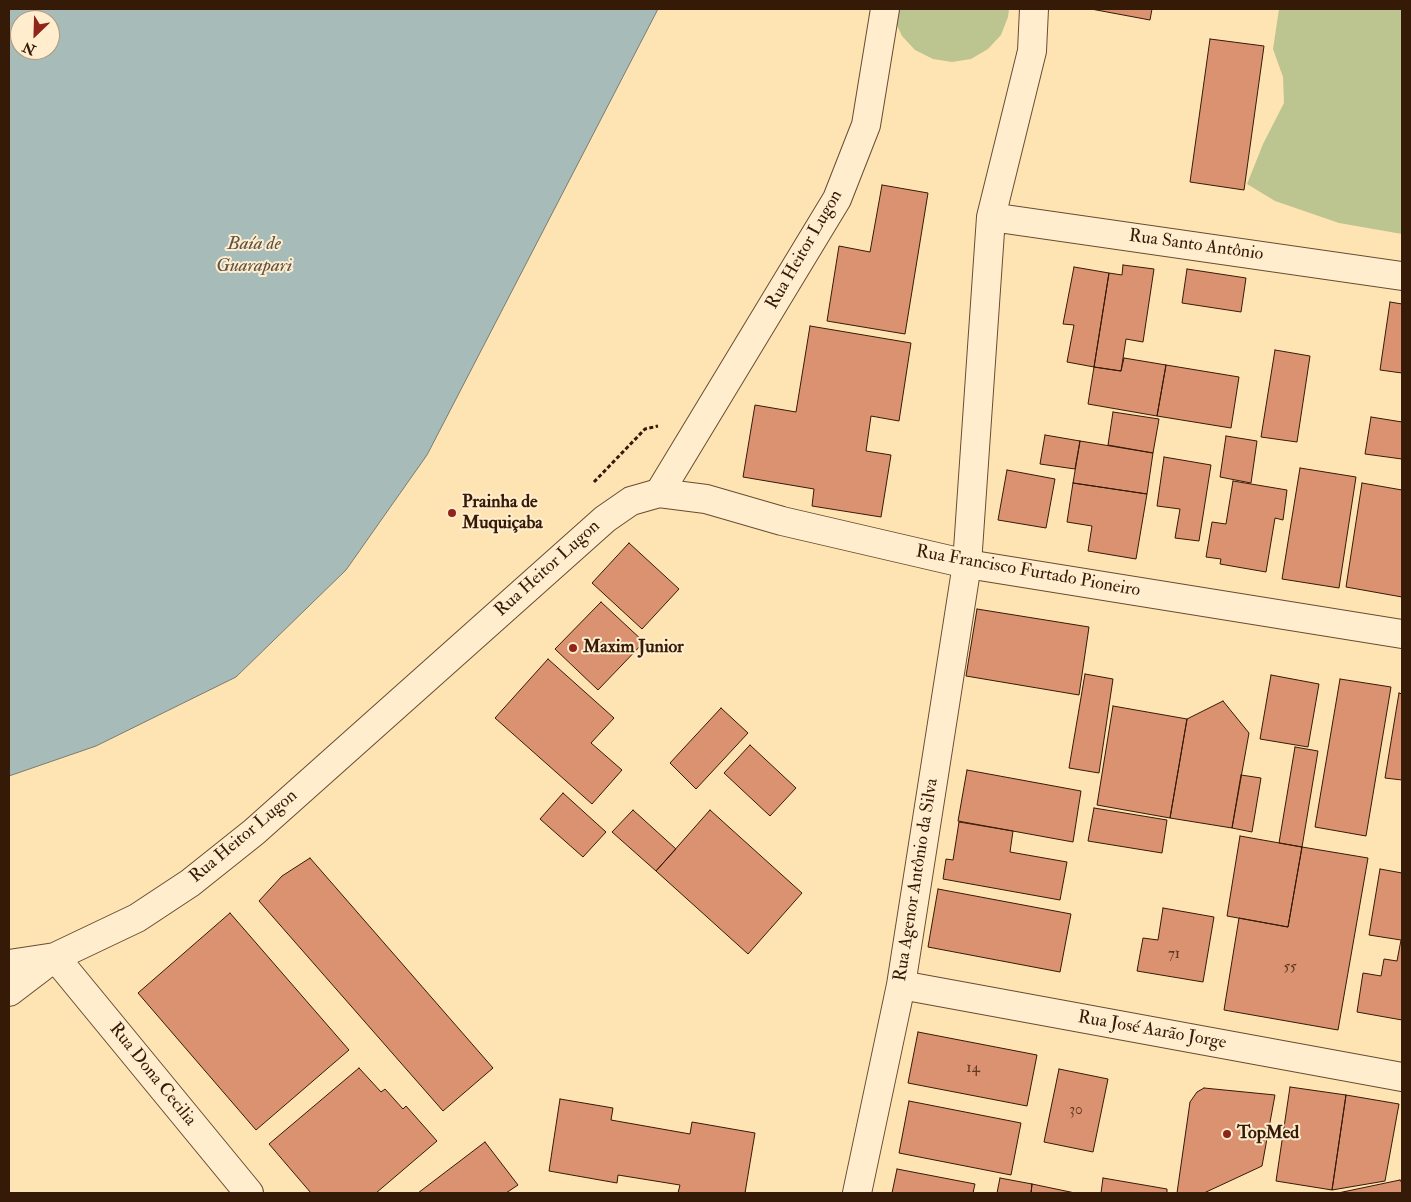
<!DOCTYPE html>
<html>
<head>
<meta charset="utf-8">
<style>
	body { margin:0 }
	#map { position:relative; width:1411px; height:1202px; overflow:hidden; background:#ffe4b3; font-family:"IM FELL Double Pica",serif }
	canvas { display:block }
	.frame { position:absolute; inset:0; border:10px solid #351a07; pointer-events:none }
	.north { position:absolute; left:10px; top:10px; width:50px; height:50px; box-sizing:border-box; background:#ffedce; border:1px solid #ae997e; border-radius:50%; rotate:204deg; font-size:14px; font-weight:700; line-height:20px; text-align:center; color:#351a07 }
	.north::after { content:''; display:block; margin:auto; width:18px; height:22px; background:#8f2418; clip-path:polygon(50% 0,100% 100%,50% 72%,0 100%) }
</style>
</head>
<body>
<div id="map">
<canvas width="1411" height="1202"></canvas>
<div class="frame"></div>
<div class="north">N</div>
</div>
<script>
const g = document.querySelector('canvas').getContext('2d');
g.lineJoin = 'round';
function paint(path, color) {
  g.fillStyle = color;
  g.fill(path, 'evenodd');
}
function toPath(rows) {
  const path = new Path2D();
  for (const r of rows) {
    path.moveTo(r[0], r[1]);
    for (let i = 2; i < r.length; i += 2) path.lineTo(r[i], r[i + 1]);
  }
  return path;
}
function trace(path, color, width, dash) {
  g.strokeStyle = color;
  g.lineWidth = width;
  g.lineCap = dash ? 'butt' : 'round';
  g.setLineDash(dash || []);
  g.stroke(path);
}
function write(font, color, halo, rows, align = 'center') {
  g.font = font + ' "IM FELL Double Pica",serif';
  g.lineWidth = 4;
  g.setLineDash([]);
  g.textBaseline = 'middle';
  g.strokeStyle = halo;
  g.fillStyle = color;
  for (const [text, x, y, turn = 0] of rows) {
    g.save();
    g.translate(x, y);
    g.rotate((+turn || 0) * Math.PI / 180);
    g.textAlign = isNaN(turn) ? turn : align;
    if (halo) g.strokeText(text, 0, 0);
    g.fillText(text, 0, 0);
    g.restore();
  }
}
const green = toPath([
	[893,9,1009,9,1008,17,1001,35,988,49,971,59,952,62,933,59,915,50,902,36,894,19],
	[1279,9,1402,9,1402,234,1339,223,1275,201,1247,184,1263,144,1284,103,1283,77,1273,49]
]);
const water = toPath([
	[9,9,658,9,427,455,346,570,236,677,96,746,9,776,9,9],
	[20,20,50,20,50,50,20,50,20,20]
]);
const building = toPath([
	[1091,9,1152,9,1150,20,1091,9],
	[1210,39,1264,46,1244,190,1190,182,1210,39],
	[882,185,928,193,905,334,827,321,839,246,870,252,882,185],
	[1123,265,1154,269,1143,342,1126,339,1121,371,1094,367,1109,273,1122,275,1123,265],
	[1074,267,1109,273,1094,367,1067,362,1074,325,1063,324,1074,267],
	[1187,269,1246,278,1241,312,1182,303,1187,269],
	[1390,302,1402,304,1402,373,1380,370,1390,302],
	[810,326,911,343,899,421,871,416,866,451,891,455,881,517,812,506,814,489,743,477,755,405,796,412,810,326],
	[1275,350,1310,356,1297,442,1261,437,1275,350],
	[1124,358,1166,365,1157,416,1088,404,1094,367,1121,371,1124,358],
	[1166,365,1239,377,1231,428,1157,416,1166,365],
	[1113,412,1159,419,1153,453,1108,445,1113,412],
	[1371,417,1402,422,1402,459,1365,454,1371,417],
	[1045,435,1080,441,1075,469,1040,464,1045,435],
	[1226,436,1257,441,1251,483,1220,477,1226,436],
	[1080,441,1153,453,1147,494,1073,483,1080,441],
	[1164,457,1211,465,1199,541,1175,538,1180,509,1157,506,1164,457],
	[1300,468,1356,477,1339,588,1282,579,1300,468],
	[1007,470,1055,479,1046,528,998,520,1007,470],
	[1233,481,1287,490,1283,520,1275,518,1266,572,1220,564,1221,559,1206,557,1212,522,1226,524,1233,481],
	[1073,483,1147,494,1136,559,1088,551,1092,526,1067,522,1073,483],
	[1362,483,1402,490,1402,597,1346,587,1362,483],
	[629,543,679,589,642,629,592,583,629,543],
	[601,602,644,642,598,690,555,649,601,602],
	[977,609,1089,627,1079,695,966,676,977,609],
	[548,659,614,718,591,743,622,770,592,804,495,718,548,659],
	[1085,674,1113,679,1099,773,1069,768,1085,674],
	[1271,675,1319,684,1308,747,1260,739,1271,675],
	[1340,679,1391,687,1366,836,1315,827,1340,679],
	[1399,693,1402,694,1402,780,1385,778,1399,693],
	[1223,701,1249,733,1232,828,1170,818,1187,719,1223,701],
	[1113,706,1187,719,1170,818,1097,805,1113,706],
	[721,708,748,733,696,789,670,763,721,708],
	[750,745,796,788,770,816,724,773,750,745],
	[1295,747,1318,751,1302,847,1279,843,1295,747],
	[967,770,1081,791,1073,842,958,821,967,770],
	[1241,775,1261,778,1252,832,1232,828,1241,775],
	[563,793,606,832,583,857,540,819,563,793],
	[1094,808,1167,820,1162,853,1088,841,1094,808],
	[633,810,676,849,656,871,612,832,633,810],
	[710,810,802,893,748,954,656,871,710,810],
	[959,822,1013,831,1010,852,1067,862,1060,900,943,879,946,859,953,860,959,822],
	[1240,836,1302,847,1288,927,1227,916,1240,836],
	[1302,847,1368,858,1338,1030,1224,1010,1239,918,1288,927,1302,847],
	[310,858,493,1068,443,1111,259,901,282,876,310,858],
	[1380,869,1402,873,1402,1020,1357,1012,1363,973,1381,976,1384,959,1397,961,1401,940,1369,935,1380,869],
	[938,889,1071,914,1060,972,928,947,938,889],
	[1163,908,1214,917,1203,982,1137,971,1143,938,1158,940,1163,908],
	[230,913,349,1050,256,1130,138,993,230,913],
	[918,1032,1037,1055,1027,1106,908,1083,918,1032],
	[359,1068,381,1092,385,1089,403,1109,406,1106,437,1141,376,1193,311,1193,269,1144,359,1068],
	[1059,1069,1108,1079,1093,1152,1044,1142,1059,1069],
	[1290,1087,1346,1095,1332,1190,1276,1181,1290,1087],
	[1204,1088,1275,1095,1262,1166,1204,1193,1177,1193,1190,1102,1197,1092,1204,1088],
	[1346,1095,1399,1104,1385,1181,1332,1190,1346,1095],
	[560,1099,613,1108,611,1120,690,1134,692,1122,755,1133,745,1193,678,1193,680,1185,618,1175,617,1183,549,1171,560,1099],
	[909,1101,1021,1123,1011,1175,899,1153,909,1101],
	[485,1142,518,1185,506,1193,418,1193,485,1142],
	[897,1169,975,1184,973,1193,892,1193,897,1169],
	[1000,1178,1032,1184,1031,1193,997,1193,1000,1178],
	[1103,1178,1167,1189,1167,1193,1101,1193,1103,1178],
	[1400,1180,1402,1183,1402,1193,1338,1193,1400,1180],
	[1032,1184,1075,1193,1031,1193,1032,1184]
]);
const path = toPath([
	[594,482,645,429,658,426]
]);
const minor = toPath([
	[991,217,1402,276],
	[659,493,837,199,866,125,885,9],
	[901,985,1402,1077],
	[857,1193,901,985,967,564,991,217,1032,51,1034,9]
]);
const tertiary = toPath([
	[9,964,55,957,137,918,190,883,254,832,605,519,631,501,659,493,706,499,782,521,967,564,1402,634],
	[9,992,55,957,249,1193]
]);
const markers = [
	[452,513,5,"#8f2418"],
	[573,648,5,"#8f2418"],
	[1227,1134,5,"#8f2418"]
];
const numberNames = [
	["71",1174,955],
	["55",1290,968],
	["14",973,1069],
	["30",1076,1111]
];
const streetNames = [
	["Rua Santo Antônio",1196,246,8],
	["Rua Heitor Lugon",805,250,-60],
	["Rua Heitor Lugon",548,569,-42],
	["Rua Francisco Furtado Pioneiro",1028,572,10],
	["Rua Heitor Lugon",244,837,-40],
	["Rua Agenor Antônio da Silva",917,880,-81],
	["Rua José Aarão Jorge",1152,1031,10],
	["Rua Dona Cecilia",152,1075,51]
];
const poiNames = [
	["Prainha de",462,503],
	["Muquiçaba",462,524],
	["Maxim Junior",583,648],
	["TopMed",1237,1134]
];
const waterNames = [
	["Baía de",254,245],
	["Guarapari",254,267]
];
paint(green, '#bcc590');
paint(water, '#a7bbb9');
trace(water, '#797b72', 1);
paint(building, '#da9271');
trace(building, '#351a07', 1);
trace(minor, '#684c32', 30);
trace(tertiary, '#684c32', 30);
trace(path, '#351a07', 3, [4, 2.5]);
trace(minor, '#ffedce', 28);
trace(tertiary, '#ffedce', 28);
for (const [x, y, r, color] of markers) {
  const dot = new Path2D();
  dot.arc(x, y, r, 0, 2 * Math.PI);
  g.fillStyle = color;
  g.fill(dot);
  trace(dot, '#ffedce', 2);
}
write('15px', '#5e3822', null, numberNames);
write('18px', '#351a07', '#ffedce', streetNames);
write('bold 18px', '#351a07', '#ffedce', poiNames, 'left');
write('italic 19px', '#5d5245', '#ffedce', waterNames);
</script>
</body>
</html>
